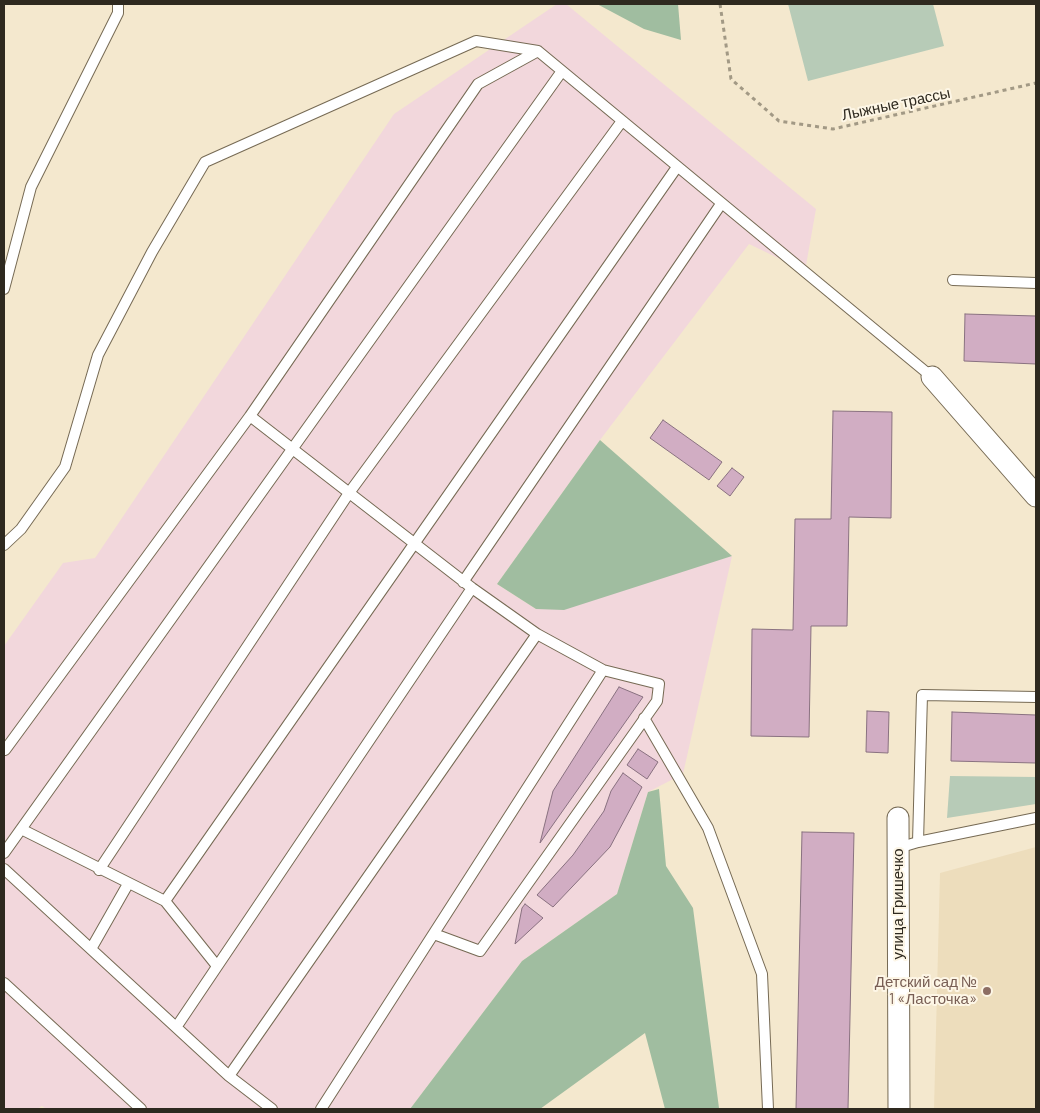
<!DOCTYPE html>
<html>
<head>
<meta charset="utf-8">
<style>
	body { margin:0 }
	#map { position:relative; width:1040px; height:1113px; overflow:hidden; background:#f4e8ce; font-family:Barlow,sans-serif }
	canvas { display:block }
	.frame { position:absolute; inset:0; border:5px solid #2e291f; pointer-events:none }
</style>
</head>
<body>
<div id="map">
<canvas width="1040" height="1113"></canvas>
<div class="frame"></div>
</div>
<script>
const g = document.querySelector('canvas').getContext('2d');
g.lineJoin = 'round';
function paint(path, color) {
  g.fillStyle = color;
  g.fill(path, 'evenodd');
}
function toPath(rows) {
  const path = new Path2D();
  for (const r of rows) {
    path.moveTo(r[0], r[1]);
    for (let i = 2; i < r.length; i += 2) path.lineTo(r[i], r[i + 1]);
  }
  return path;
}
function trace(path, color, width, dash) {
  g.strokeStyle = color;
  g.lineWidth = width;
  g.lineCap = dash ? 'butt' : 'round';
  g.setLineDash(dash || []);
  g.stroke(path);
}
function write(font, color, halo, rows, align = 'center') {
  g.font = font + ' Barlow,sans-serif';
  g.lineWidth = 4;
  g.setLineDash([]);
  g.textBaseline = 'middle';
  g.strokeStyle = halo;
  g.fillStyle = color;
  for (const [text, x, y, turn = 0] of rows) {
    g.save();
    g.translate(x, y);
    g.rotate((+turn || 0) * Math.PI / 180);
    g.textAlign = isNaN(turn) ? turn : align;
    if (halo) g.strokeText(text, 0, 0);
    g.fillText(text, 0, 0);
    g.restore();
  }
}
const built = toPath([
	[1036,847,1036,1109,934,1109,940,873]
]);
const industrial = toPath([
	[557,4,566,4,816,209,805,271,749,244,600,440,497,584,536,609,732,556,683,774,648,792,617,894,522,961,410,1109,46,1109,42,1106,37,1109,4,1109,4,646,63,563,95,558,394,114]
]);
const green = toPath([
	[788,4,933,4,944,46,808,81],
	[950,776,1036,777,1036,804,947,818]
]);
const forest = toPath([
	[597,4,678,4,681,40,644,29],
	[600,440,732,556,564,610,536,609,497,584],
	[659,789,666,866,693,908,719,1108,665,1109,645,1033,540,1109,410,1109,522,961,617,894,648,792]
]);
const building = toPath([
	[965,314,1036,316,1036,364,964,361,965,314],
	[833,411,892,412,891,518,849,517,847,626,811,626,809,737,751,736,752,629,793,630,795,519,831,519,833,411],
	[663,420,722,462,709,480,650,438,663,420],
	[732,468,744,477,730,496,717,486,732,468],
	[619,687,643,697,540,843,553,791,619,687],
	[867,711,889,712,888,753,866,752,867,711],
	[952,712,1036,715,1036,763,951,761,952,712],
	[638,749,658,762,647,779,627,765,638,749],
	[623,773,642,787,610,847,553,907,537,895,573,855,604,811,611,791,623,773],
	[802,832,854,833,848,1109,796,1109,802,832],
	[525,904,543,918,515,944,522,908,525,904]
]);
const path = toPath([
	[720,4,731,79,779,121,833,129,1036,83]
]);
const lane = toPath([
	[953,280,1036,283],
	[4,289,31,187,118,13,118,4],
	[4,545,21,529,65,467,98,355,152,252,205,162,476,41,538,51],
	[463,582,721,204],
	[644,718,708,828,762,974,768,1109],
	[5,750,250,416],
	[21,829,165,901,217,966],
	[918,842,922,695,1036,697],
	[898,848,918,842,1036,818],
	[4,853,562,71],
	[4,869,229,1076,272,1109],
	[99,870,349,493,622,121],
	[165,901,677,167],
	[434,934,480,951,657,701,659,684,603,670,537,634,472,588,250,416,478,84,538,51,932,377],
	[91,949,128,884],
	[4,983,141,1109],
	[177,1026,472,588],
	[229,1076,537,634],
	[321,1109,603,670]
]);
const street = toPath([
	[932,377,1036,496],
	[898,818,899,1109]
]);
const markers = [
	[987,991,5,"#8d6e63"]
];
const streetNames = [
	["Лыжные трассы",896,104,-12],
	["улица Гришечко",898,904,-90]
];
const educationNames = [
	["Детский сад №",977,982],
	["1 «Ласточка»",977,999]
];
paint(built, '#edddbc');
paint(industrial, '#f2d7dc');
paint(green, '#b7cbb7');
paint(forest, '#a0bda0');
paint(building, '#d1adc3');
trace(building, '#897180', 1);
trace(lane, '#766a54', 12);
trace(street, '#766a54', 23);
trace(path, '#a29985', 3, [4, 4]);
trace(lane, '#fff', 10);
trace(street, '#fff', 21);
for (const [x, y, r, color] of markers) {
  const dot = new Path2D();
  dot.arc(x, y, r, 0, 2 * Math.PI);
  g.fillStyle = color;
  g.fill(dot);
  trace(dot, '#fdf6e6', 2);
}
write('15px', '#2e291f', '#fdf6e6', streetNames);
write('15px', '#785e54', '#fdf6e6', educationNames, 'right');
</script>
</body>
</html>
